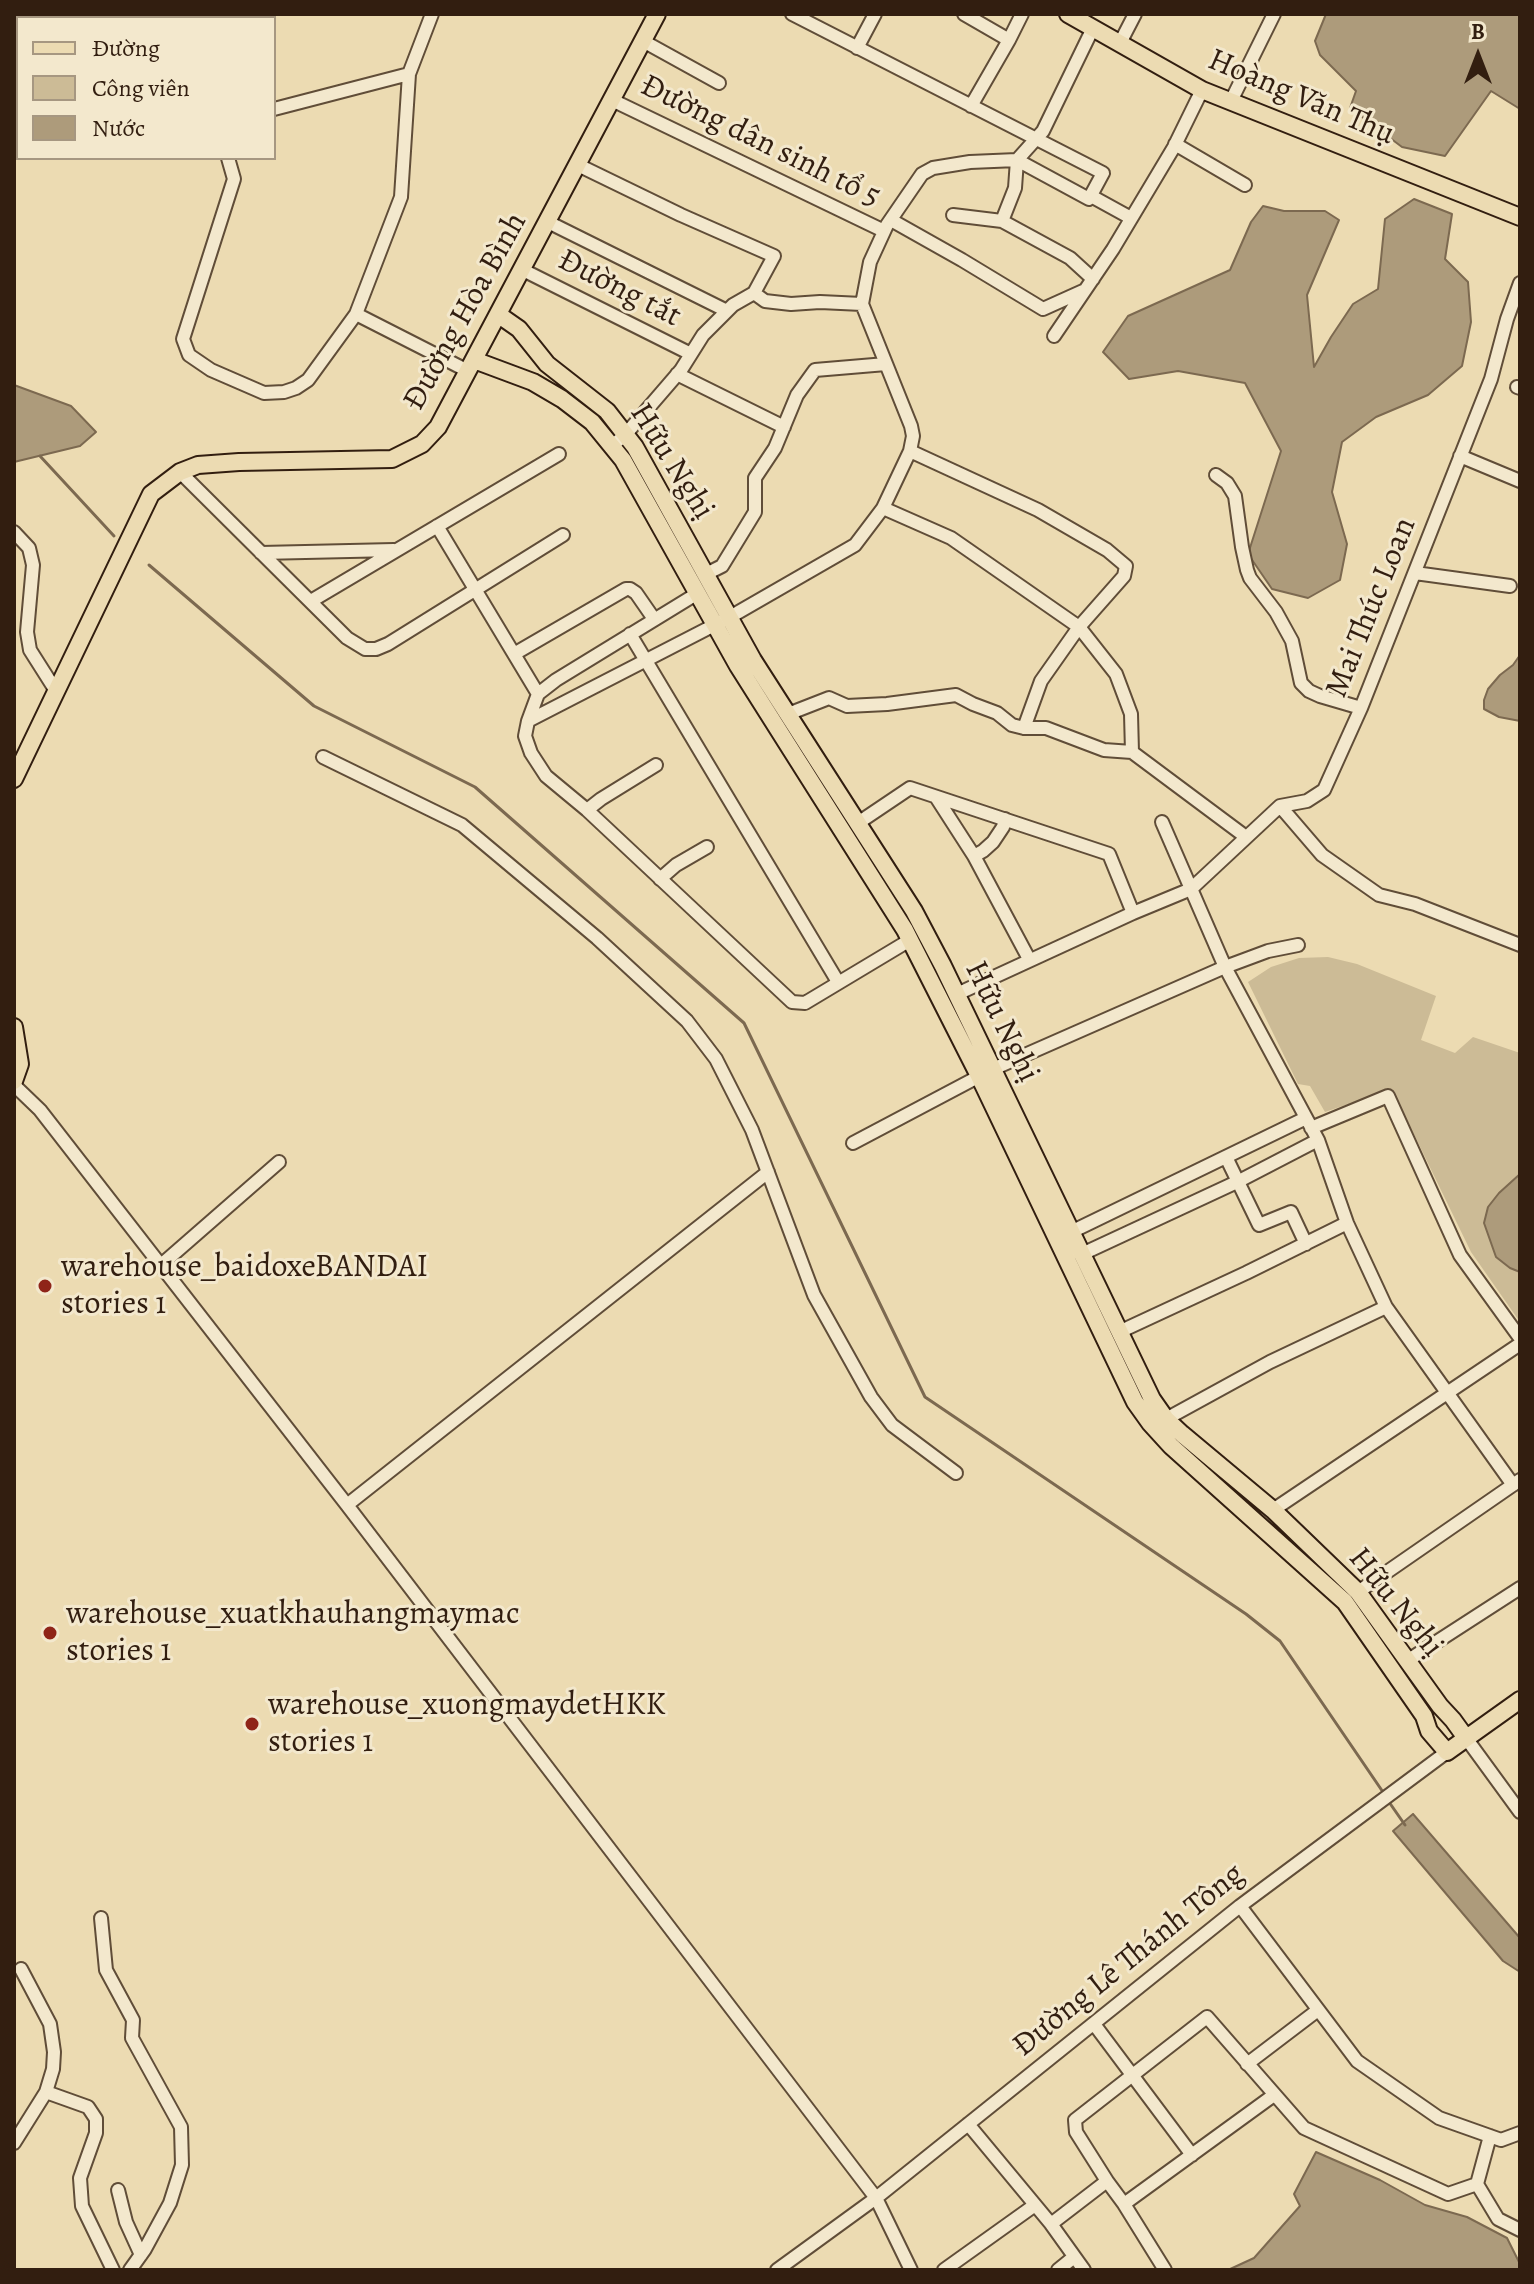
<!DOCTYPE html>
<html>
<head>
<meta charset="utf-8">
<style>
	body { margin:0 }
	#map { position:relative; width:1534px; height:2284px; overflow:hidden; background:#ecdbb2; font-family:Alegreya,serif }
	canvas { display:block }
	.frame { position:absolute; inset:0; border:16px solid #321e10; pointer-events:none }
	.legend { position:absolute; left:16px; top:16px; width:260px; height:144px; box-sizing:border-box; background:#f3e8cd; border:2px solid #a69781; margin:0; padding:10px 14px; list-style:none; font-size:24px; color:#321e10 }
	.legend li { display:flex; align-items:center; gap:16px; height:40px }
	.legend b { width:40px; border:2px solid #a69781 }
	.north { position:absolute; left:1438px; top:16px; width:80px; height:80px; -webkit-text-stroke:6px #f3e8cd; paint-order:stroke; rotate:0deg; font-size:22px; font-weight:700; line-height:32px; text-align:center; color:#321e10 }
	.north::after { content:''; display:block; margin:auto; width:28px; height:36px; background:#321e10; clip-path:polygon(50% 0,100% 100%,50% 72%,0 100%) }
</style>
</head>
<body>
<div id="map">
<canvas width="1534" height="2284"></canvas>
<div class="frame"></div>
<ul class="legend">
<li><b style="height:10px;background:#ecdbb2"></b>Đường</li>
<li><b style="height:22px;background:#ccbb96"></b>Công viên</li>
<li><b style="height:22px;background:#ad9b7b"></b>Nước</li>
</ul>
<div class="north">B</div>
</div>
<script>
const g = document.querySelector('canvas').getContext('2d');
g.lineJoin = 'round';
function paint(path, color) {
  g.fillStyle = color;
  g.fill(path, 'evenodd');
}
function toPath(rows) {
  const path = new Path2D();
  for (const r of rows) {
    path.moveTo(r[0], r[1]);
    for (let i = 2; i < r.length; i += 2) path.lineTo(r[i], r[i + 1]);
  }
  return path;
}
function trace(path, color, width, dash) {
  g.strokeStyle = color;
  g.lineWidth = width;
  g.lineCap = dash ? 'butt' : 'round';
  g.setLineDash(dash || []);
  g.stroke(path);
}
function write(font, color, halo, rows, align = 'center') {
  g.font = font + ' Alegreya,serif';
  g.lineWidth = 6;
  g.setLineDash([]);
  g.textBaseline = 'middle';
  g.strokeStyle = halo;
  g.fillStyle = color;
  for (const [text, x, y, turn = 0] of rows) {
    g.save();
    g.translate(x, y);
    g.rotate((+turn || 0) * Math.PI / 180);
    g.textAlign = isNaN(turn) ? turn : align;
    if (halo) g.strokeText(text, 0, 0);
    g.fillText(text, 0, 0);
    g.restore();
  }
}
const green = toPath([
	[1328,957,1357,964,1436,996,1421,1040,1455,1053,1473,1037,1520,1053,1520,1322,1471,1252,1392,1089,1325,1112,1310,1086,1298,1084,1248,982,1271,967,1299,958]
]);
const water = toPath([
	[1326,14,1520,14,1520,109,1491,91,1445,156,1402,147,1350,108,1356,91,1320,55,1315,41,1326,14],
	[1414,199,1452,214,1445,259,1468,282,1471,322,1462,366,1428,395,1376,417,1342,442,1332,492,1347,544,1340,580,1308,598,1272,589,1248,554,1281,451,1245,383,1178,371,1129,379,1103,352,1128,316,1230,270,1251,222,1263,206,1284,211,1325,211,1339,220,1307,295,1314,367,1331,337,1353,304,1378,289,1385,219,1414,199],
	[14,385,71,406,96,432,80,446,14,462,14,385],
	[1520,655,1520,721,1499,717,1484,709,1484,700,1488,689,1500,675,1513,665,1520,655],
	[1520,1174,1520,1272,1510,1268,1496,1257,1484,1223,1488,1207,1499,1193,1520,1174],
	[1413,1814,1520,1938,1520,1972,1503,1961,1393,1831,1413,1814],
	[1316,2152,1380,2180,1425,2205,1467,2217,1507,2238,1520,2264,1520,2270,1228,2270,1254,2258,1300,2206,1294,2194,1316,2152]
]);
const stream = toPath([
	[40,456,114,536],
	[149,565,314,706,475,787,744,1023,925,1397,1246,1614,1280,1641,1385,1795],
	[1389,1802,1405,1825]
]);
const minor = toPath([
	[432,14,409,74,401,197,356,314,468,371],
	[792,14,1103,173,1089,199,1017,160,1015,188,1002,221,953,215],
	[964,14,1009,40,1022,14],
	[643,41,719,83],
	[1120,43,1135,14],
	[857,48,875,14],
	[612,100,884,231],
	[1231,101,1274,14],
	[971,106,1009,40],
	[274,109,409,74],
	[1175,144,1245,185],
	[228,158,234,179,183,339,189,355,211,370,264,393,284,392,296,388,308,380,356,314],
	[578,165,681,215,774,256,754,293],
	[1091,196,1131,218],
	[891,220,962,260,1043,309,1083,291],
	[1002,221,1070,258,1093,279],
	[548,222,727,311],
	[523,270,691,354],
	[1054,336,1113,249,1174,147,1202,90],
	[677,374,784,427],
	[1517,387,1520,388],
	[613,445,625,435,681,370,703,335,733,305,754,293,765,301,791,304,820,302,862,304],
	[910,451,1038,510,1107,550,1126,566,1124,576,1079,627,1041,681,1024,728],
	[1460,456,1520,481],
	[180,472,347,638,365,649,376,649,388,644,563,535],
	[1216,475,1227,483,1235,496,1242,547,1247,570,1250,578,1276,612,1292,641,1301,683,1309,691,1320,696,1361,708],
	[883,508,951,538,1079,627,1116,674,1131,714,1132,752,1246,837],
	[437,526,538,694,528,721,525,736,531,753,546,776,587,810,792,1002,805,1003,910,940],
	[14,532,29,548,33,565,27,632,30,650,56,691],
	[261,553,394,550],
	[1415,573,1510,586],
	[706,574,722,566,755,512,755,478,775,448,797,395,815,370,886,364],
	[311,601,559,454],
	[630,634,838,982],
	[514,654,626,589,630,589,636,593,654,619],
	[538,694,556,680,698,593],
	[788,714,829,698,847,706,887,704,956,695,973,704,997,713,1012,725,1024,728,1046,728,1104,750,1132,752],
	[528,721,730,617,855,545,883,508,910,451,913,436,911,426,862,304,870,262,887,225,922,174,933,168,970,162,1017,160,1043,131,1093,28],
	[323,757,462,825,597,938,687,1021,716,1059,752,1130,814,1295,871,1397,892,1425,956,1473],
	[936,797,974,856,1029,959],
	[1280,806,1322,855,1379,895,1415,904,1520,945],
	[587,810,601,799,656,765],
	[1162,822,1225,967,1318,1140,1347,1223,1386,1307,1513,1485],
	[858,823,910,788,1109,854,1133,913,957,994],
	[974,856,983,851,993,842,1003,827,1005,819],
	[660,879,676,865,707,847],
	[1133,913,1191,889,1280,806,1307,801,1324,790,1361,708,1491,379,1507,319,1520,283],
	[14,1085,40,1110,347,1505,876,2198,911,2270],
	[1311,1128,1388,1096,1460,1255,1520,1338],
	[853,1143,993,1069,1225,967,1268,951,1298,945],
	[1226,1157,1259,1225,1291,1212,1306,1244],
	[1067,1238,1071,1232,1306,1118],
	[1076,1252,1082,1254,1239,1181,1318,1140],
	[161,1265,279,1162],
	[1119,1332,1246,1273,1347,1223],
	[1166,1419,1270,1362,1386,1307],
	[347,1505,768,1172],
	[1273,1510,1520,1344],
	[1358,1592,1520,1480],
	[1407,1661,1520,1588],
	[1466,1738,1520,1812],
	[1240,1906,1357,2061,1439,2118,1501,2140,1520,2133],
	[101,1918,106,1970,133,2020,132,2038,181,2127,182,2165,170,2203,145,2249,130,2270],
	[1094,2024,1192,2155],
	[1247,2064,1318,2010],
	[46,2092,88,2107,96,2119,96,2133,80,2178,82,2206,113,2270],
	[968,2124,1051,2224],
	[1490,2136,1477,2184,1498,2219,1520,2230],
	[14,2143,46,2092,53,2069,54,2052,50,2024,21,1969],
	[1107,2181,1076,2132,1075,2120,1207,2017,1304,2128,1448,2194,1477,2184],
	[118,2190,126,2222,141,2255],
	[1124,2204,1274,2095],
	[777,2270,876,2198,1240,1906,1447,1752],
	[944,2270,1035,2205],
	[1058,2270,1074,2257],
	[1084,2270,1051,2224,1107,2181,1124,2204,1165,2270]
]);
const major = toPath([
	[1068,14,1202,90,1520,217],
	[499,315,519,329,547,364,607,411,635,447,753,660,914,911,943,966,1152,1399,1166,1419,1182,1434,1273,1510,1358,1592,1440,1706,1453,1720,1466,1738],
	[474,360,533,382,562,399,592,422,623,460,738,666,905,930,979,1076,1135,1402,1150,1423,1171,1446,1345,1602,1424,1716,1429,1731,1447,1752,1520,1700],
	[14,779,151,494,180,472,198,465,239,462,392,459,422,444,438,427,657,14],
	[14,1027,20,1064,14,1081]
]);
const markers = [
	[45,1286,8,"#8f2418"],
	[50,1633,8,"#8f2418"],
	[252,1724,8,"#8f2418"]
];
const streetNames = [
	["Hoàng Văn Thụ",1301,98,23],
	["Đường dân sinh tổ 5",760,142,26],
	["Đường tắt",619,289,27],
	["Đường Hòa Bình",466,312,-61],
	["Hữu Nghị",671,462,58],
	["Mai Thúc Loan",1372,608,-68],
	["Hữu Nghị",1001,1022,64],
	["Hữu Nghị",1395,1603,51],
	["Đường Lê Thánh Tông",1129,1961,-39]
];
const poiNames = [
	["warehouse_baidoxeBANDAI",61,1268],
	["stories 1",61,1305],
	["warehouse_xuatkhauhangmaymac",66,1615],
	["stories 1",66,1652],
	["warehouse_xuongmaydetHKK",268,1706],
	["stories 1",268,1743]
];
paint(green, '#ccbb96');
paint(water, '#ad9b7b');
trace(water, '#7c6950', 2);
trace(stream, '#7c6950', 3);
trace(minor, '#604d38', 16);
trace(major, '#321e10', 20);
trace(minor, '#f3e8cd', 12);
trace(major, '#ecdbb2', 16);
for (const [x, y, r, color] of markers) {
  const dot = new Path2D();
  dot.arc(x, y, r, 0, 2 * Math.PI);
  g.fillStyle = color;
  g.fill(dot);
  trace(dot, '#f3e8cd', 3);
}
write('32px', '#321e10', '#f3e8cd', streetNames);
write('32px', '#321e10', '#f3e8cd', poiNames, 'left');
</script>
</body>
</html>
